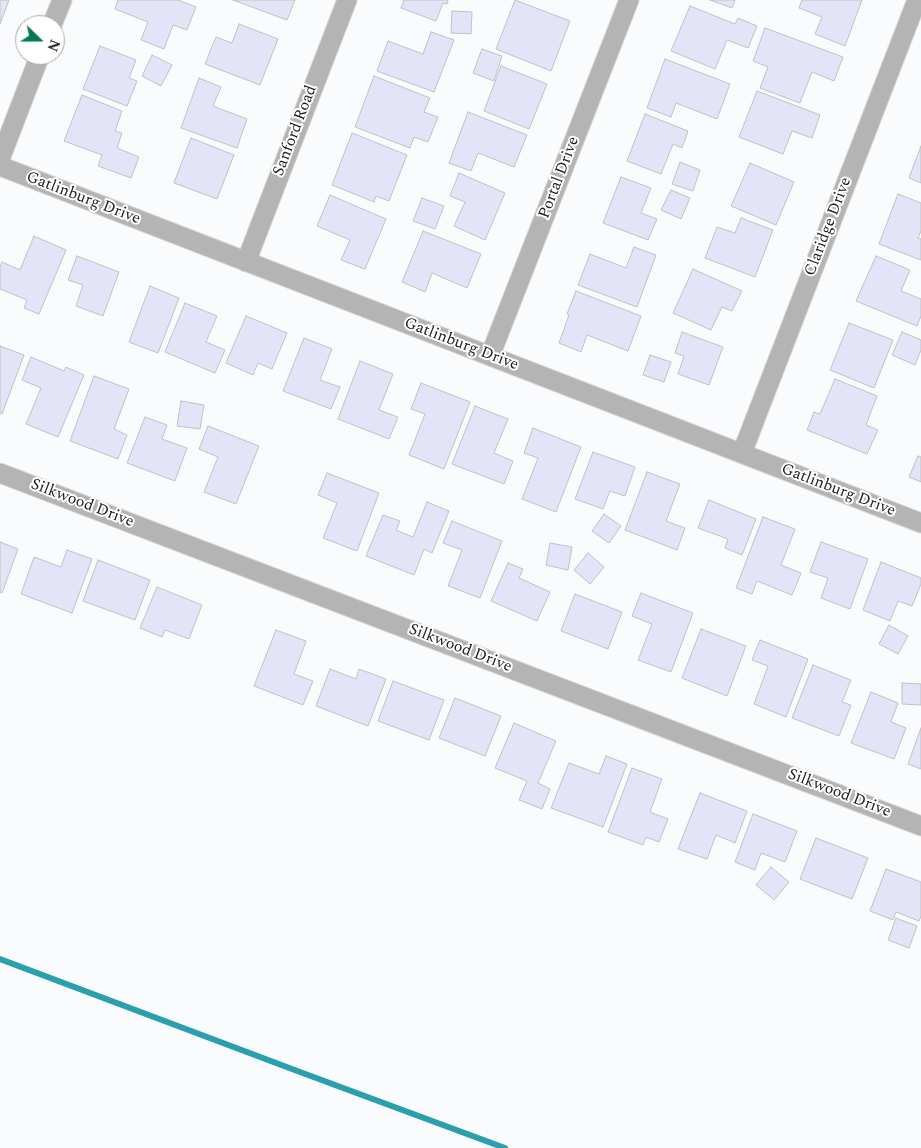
<!DOCTYPE html>
<html>
<head>
<meta charset="utf-8">
<style>
	body { margin:0 }
	#map { position:relative; width:921px; height:1148px; overflow:hidden; background:#fafbfc; font-family:Spectral,serif }
	canvas { display:block }
	.north { position:absolute; left:15px; top:15px; width:50px; height:50px; box-sizing:border-box; background:#fff; border:1px solid #a6a6a6; border-radius:50%; rotate:112deg; font-size:14px; font-weight:700; line-height:20px; text-align:center; color:#202021 }
	.north::after { content:''; display:block; margin:auto; width:18px; height:22px; background:#047955; clip-path:polygon(50% 0,100% 100%,50% 72%,0 100%) }
</style>
</head>
<body>
<div id="map">
<canvas width="921" height="1148"></canvas>
<div class="north">N</div>
</div>
<script>
const g = document.querySelector('canvas').getContext('2d');
g.lineJoin = 'round';
function toPath(rows) {
  const path = new Path2D();
  for (const r of rows) {
    path.moveTo(r[0], r[1]);
    for (let i = 2; i < r.length; i += 2) path.lineTo(r[i], r[i + 1]);
  }
  return path;
}
function trace(path, color, width, dash) {
  g.strokeStyle = color;
  g.lineWidth = width;
  g.lineCap = dash ? 'butt' : 'round';
  g.setLineDash(dash || []);
  g.stroke(path);
}
function paint(path, color) {
  g.fillStyle = color;
  g.fill(path, 'evenodd');
}
function write(font, color, halo, rows, align = 'center') {
  g.font = font + ' Spectral,serif';
  g.lineWidth = 4;
  g.setLineDash([]);
  g.textBaseline = 'middle';
  g.strokeStyle = halo;
  g.fillStyle = color;
  for (const [text, x, y, turn = 0] of rows) {
    g.save();
    g.translate(x, y);
    g.rotate((+turn || 0) * Math.PI / 180);
    g.textAlign = isNaN(turn) ? turn : align;
    if (halo) g.strokeText(text, 0, 0);
    g.fillText(text, 0, 0);
    g.restore();
  }
}
const stream = toPath([
	[0,959,300,1072,505,1148]
]);
const building = toPath([
	[0,0,9,0,0,24,0,0],
	[118,0,178,0,196,7,187,30,173,25,164,49,141,40,148,22,115,9,118,0],
	[233,0,295,0,287,20,233,0],
	[404,0,448,0,447,4,443,3,436,21,401,8,404,0],
	[515,0,570,21,551,71,496,49,515,0],
	[710,0,735,0,732,8,710,0],
	[802,0,862,0,845,46,815,34,822,17,799,8,802,0],
	[690,6,735,24,738,18,757,26,748,48,727,40,715,69,671,51,690,6],
	[452,11,472,12,471,34,451,33,452,11],
	[239,24,278,39,260,85,205,64,216,37,232,43,239,24],
	[765,28,843,57,834,81,812,72,800,103,760,88,768,67,753,61,765,28],
	[431,32,454,40,434,92,377,71,388,41,423,54,431,32],
	[100,46,136,60,129,78,137,81,127,106,83,89,100,46],
	[482,49,502,56,494,81,473,73,482,49],
	[152,55,172,65,161,86,142,76,152,55],
	[665,59,730,84,717,119,676,103,671,117,647,108,665,59],
	[501,66,547,84,529,129,484,111,501,66],
	[374,76,430,98,424,112,438,117,428,142,414,137,410,148,355,127,374,76],
	[199,78,221,87,213,106,247,119,237,148,181,128,199,78],
	[757,91,820,115,812,138,792,131,783,154,739,137,757,91],
	[82,95,122,111,115,131,122,133,117,148,139,157,131,178,98,166,102,155,64,141,82,95],
	[468,112,527,135,514,167,478,153,471,171,449,163,468,112],
	[645,114,688,131,682,148,673,144,661,174,627,161,645,114],
	[352,133,407,155,389,201,376,196,374,202,332,185,352,133],
	[191,138,234,155,217,199,174,183,191,138],
	[921,146,921,183,909,178,921,146],
	[680,162,700,170,693,191,672,184,680,162],
	[750,163,794,182,776,225,731,206,750,163],
	[459,173,505,193,485,240,454,226,465,202,450,196,459,173],
	[621,177,651,188,641,213,657,219,648,240,603,223,621,177],
	[671,190,690,198,681,219,661,210,671,190],
	[898,194,921,203,921,231,918,238,921,239,921,260,879,244,898,194],
	[330,195,386,219,365,269,341,260,350,240,317,226,330,195],
	[422,198,444,206,435,229,413,221,422,198],
	[741,218,773,230,755,277,705,258,717,227,735,233,741,218],
	[423,231,481,254,467,288,432,273,425,292,402,282,423,231],
	[34,236,66,250,39,314,24,308,27,300,0,289,0,267,2,262,20,270,34,236],
	[634,247,656,255,637,307,578,285,590,254,626,268,634,247],
	[77,256,119,272,103,316,76,306,83,285,68,280,77,256],
	[876,256,910,270,901,291,921,299,921,316,917,326,856,301,876,256],
	[693,269,742,291,732,311,722,307,711,330,673,313,693,269],
	[150,286,179,298,158,353,129,342,150,286],
	[576,291,641,316,628,351,587,335,581,352,559,343,569,315,567,314,576,291],
	[185,303,217,316,206,342,225,350,215,373,165,352,185,303],
	[246,316,287,333,272,369,258,363,253,375,226,363,246,316],
	[849,323,893,340,874,388,830,370,849,323],
	[682,332,723,347,709,385,678,374,684,356,675,353,682,332],
	[902,332,921,340,921,350,915,365,892,355,902,332],
	[304,338,332,349,320,380,340,387,331,409,283,391,304,338],
	[0,346,24,355,2,414,0,413,0,346],
	[650,355,671,362,664,382,643,375,650,355],
	[31,357,64,371,66,367,84,375,58,437,26,424,41,388,22,380,31,357],
	[360,361,393,374,379,410,398,417,389,439,338,419,360,361],
	[94,376,129,389,114,429,127,435,118,459,70,441,94,376],
	[835,379,877,396,866,425,878,430,867,454,807,430,814,412,820,414,835,379],
	[421,383,470,402,444,469,409,455,425,414,411,409,421,383],
	[181,401,204,405,200,429,177,426,181,401],
	[475,406,508,419,494,453,513,461,504,484,452,464,475,406],
	[145,417,167,425,162,439,187,448,175,481,127,463,145,417],
	[208,426,259,446,236,504,204,492,218,457,199,449,208,426],
	[533,428,581,447,556,512,522,499,538,458,524,453,533,428],
	[593,452,635,467,625,496,610,491,603,509,575,499,593,452],
	[918,456,921,457,921,482,909,477,918,456],
	[647,472,680,484,666,521,685,528,677,550,625,530,647,472],
	[327,473,379,493,357,551,323,538,337,503,318,495,327,473],
	[709,500,756,519,742,555,725,548,728,539,698,528,709,500],
	[427,502,449,511,432,553,424,549,414,575,366,556,383,515,400,521,396,530,413,537,427,502],
	[604,514,621,526,609,543,592,531,604,514],
	[763,517,795,529,781,565,801,573,792,595,757,581,752,594,736,588,763,517],
	[452,521,502,541,480,598,448,586,462,550,443,543,452,521],
	[0,542,18,549,2,593,0,592,0,542],
	[821,542,868,559,850,609,821,598,828,578,810,572,821,542],
	[550,543,572,547,568,570,546,565,550,543],
	[67,550,92,559,72,613,21,594,34,557,61,567,67,550],
	[588,553,604,567,590,584,574,570,588,553],
	[98,560,150,580,135,620,83,601,98,560],
	[881,562,921,578,921,584,912,606,898,601,890,621,863,610,881,562],
	[508,563,523,569,519,578,550,592,537,621,491,601,508,563],
	[157,587,202,605,189,639,165,630,162,637,140,628,157,587],
	[641,593,693,613,671,672,638,660,652,624,632,616,641,593],
	[575,594,622,612,608,649,561,631,575,594],
	[889,625,908,636,898,654,879,644,889,625],
	[701,629,746,646,727,696,682,678,701,629],
	[276,630,306,641,294,674,313,681,303,705,254,686,276,630],
	[760,640,808,659,786,717,754,704,768,666,752,660,760,640],
	[813,665,851,680,842,702,851,705,839,736,792,718,813,665],
	[330,669,356,679,359,669,386,679,368,726,316,706,330,669],
	[393,681,444,700,429,740,378,721,393,681],
	[902,683,921,684,921,705,902,704,902,683],
	[871,692,898,703,891,722,906,728,894,759,851,743,871,692],
	[455,698,501,716,485,756,439,738,455,698],
	[514,723,556,741,538,783,550,789,542,809,519,800,527,781,495,768,514,723],
	[921,728,921,769,908,764,921,728],
	[606,756,627,764,603,827,551,808,569,763,599,774,606,756],
	[632,768,662,779,650,812,668,819,659,842,646,837,643,845,608,832,632,768],
	[700,793,747,811,735,843,716,835,707,859,678,849,700,793],
	[753,814,797,831,785,862,761,853,755,870,735,862,753,814],
	[816,838,868,858,852,899,800,879,816,838],
	[771,867,789,882,774,900,756,885,771,867],
	[886,869,921,882,921,916,919,921,896,912,893,920,870,911,886,869],
	[896,918,917,926,909,948,888,940,896,918]
]);
const street = toPath([
	[52,25,62,0],
	[0,159,40,55],
	[0,166,921,523],
	[246,262,347,0],
	[490,356,629,0],
	[742,453,917,0],
	[0,473,921,826]
]);
const streetNames = [
	["Sanford Road",296,131,-69],
	["Portal Drive",560,178,-69],
	["Gatlinburg Drive",83,199,21],
	["Claridge Drive",829,227,-69],
	["Gatlinburg Drive",461,345,21],
	["Gatlinburg Drive",838,491,21],
	["Silkwood Drive",82,504,21],
	["Silkwood Drive",460,649,21],
	["Silkwood Drive",839,794,21]
];
trace(stream, '#2b9fae', 6);
paint(building, '#e3e4f7');
trace(building, '#c1c1c3', 1);
trace(street, '#d7d8d9', 21);
trace(street, '#b5b4b4', 19);
write('16px', '#202021', '#fff', streetNames);
</script>
</body>
</html>
